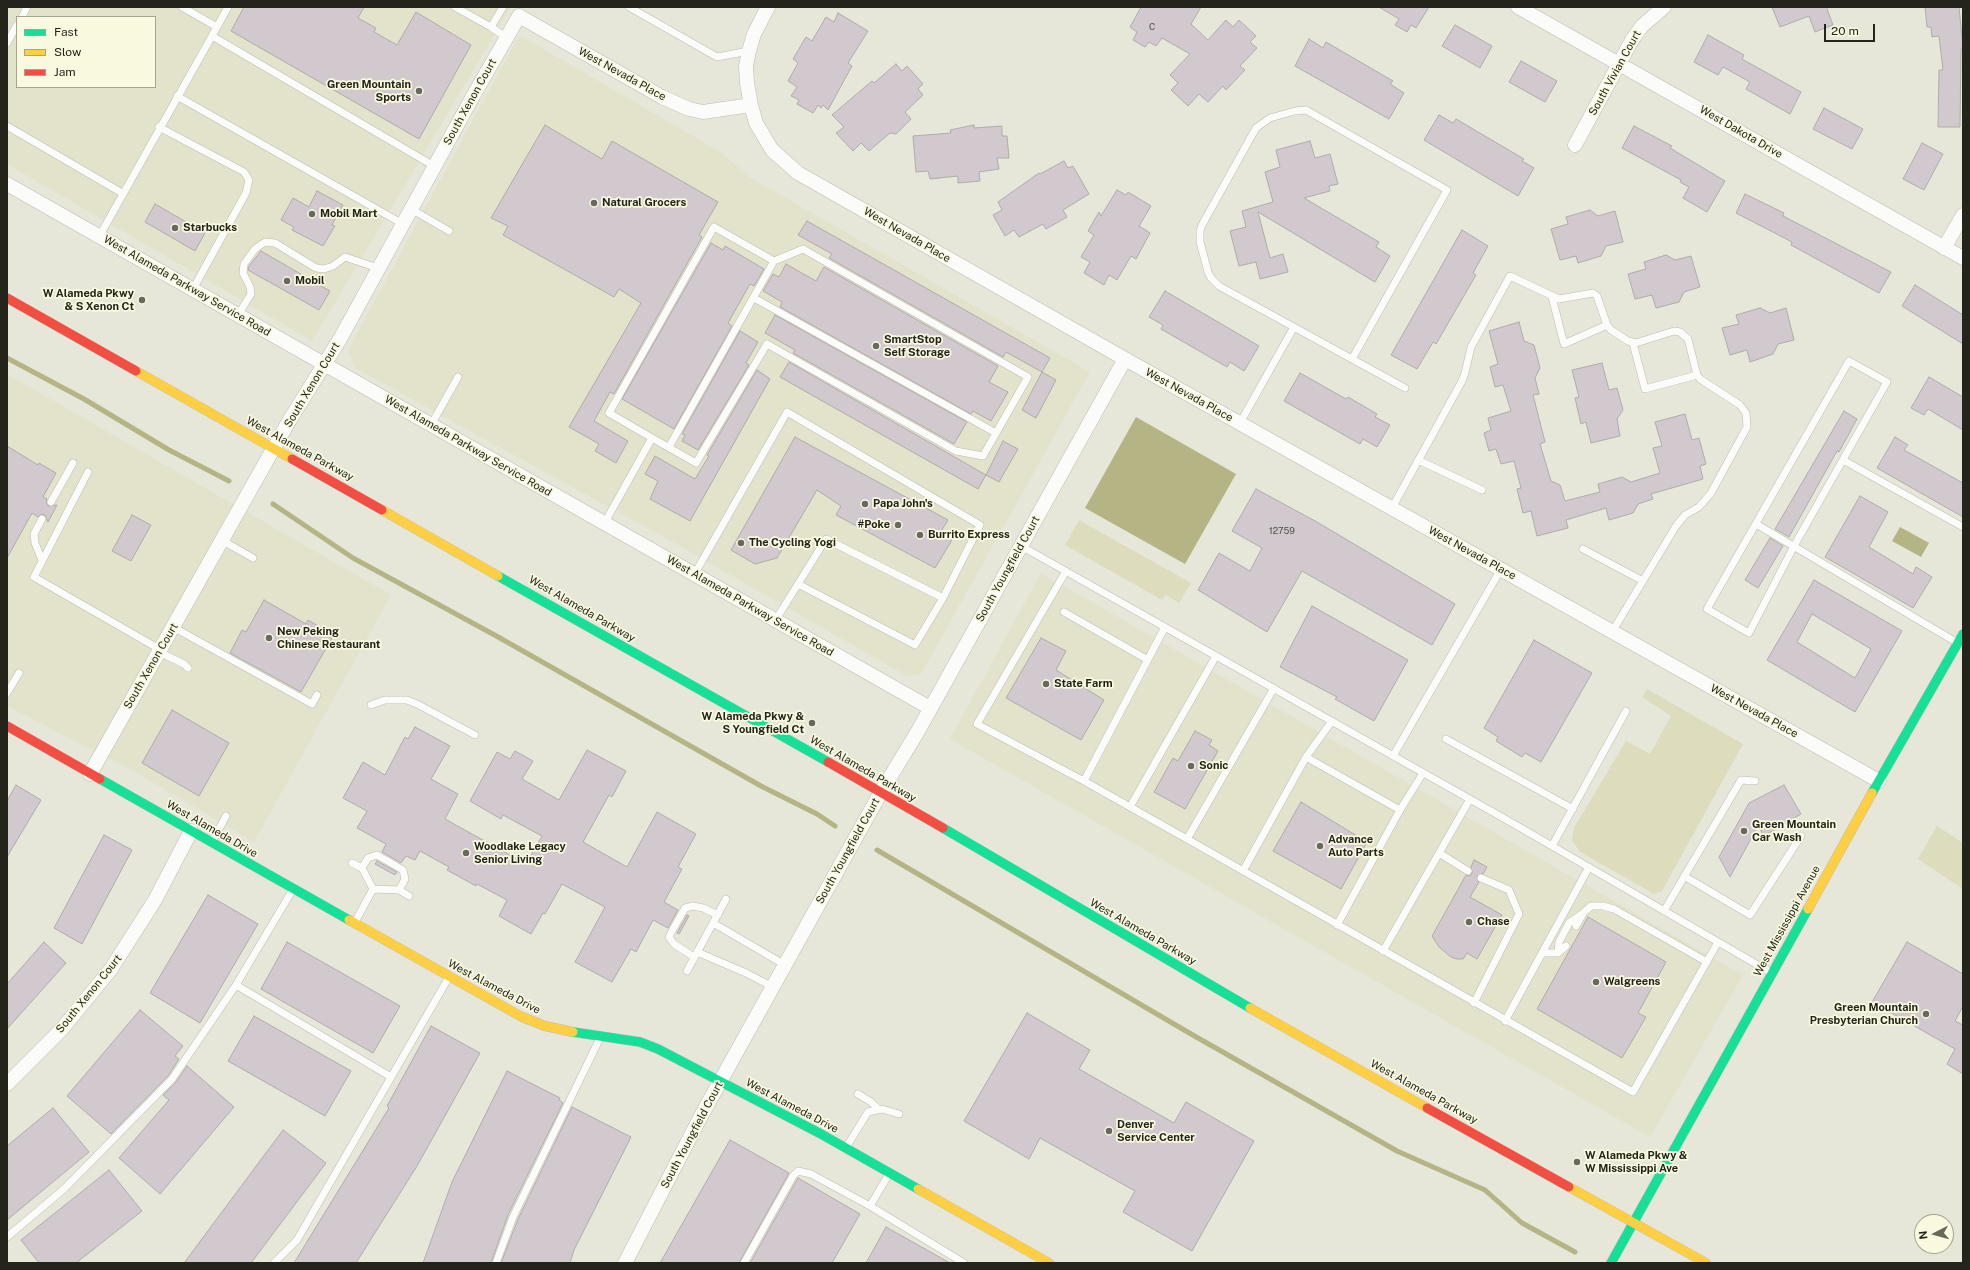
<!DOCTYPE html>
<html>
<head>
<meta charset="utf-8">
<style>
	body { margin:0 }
	#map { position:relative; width:1970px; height:1270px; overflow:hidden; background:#e6e6d9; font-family:"Public Sans",sans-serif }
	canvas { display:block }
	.frame { position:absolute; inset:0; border:8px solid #24241b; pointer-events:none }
	.legend { position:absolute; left:16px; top:16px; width:140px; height:72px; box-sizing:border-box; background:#f9f9e0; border:1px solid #a4a491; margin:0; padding:5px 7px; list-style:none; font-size:12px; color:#24241b }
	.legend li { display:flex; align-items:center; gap:8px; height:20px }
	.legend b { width:20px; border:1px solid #a4a491 }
	.north { position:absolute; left:1914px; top:1214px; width:40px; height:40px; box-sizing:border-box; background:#f9f9e0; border:1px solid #a4a491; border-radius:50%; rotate:264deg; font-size:11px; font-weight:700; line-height:16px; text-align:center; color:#24241b }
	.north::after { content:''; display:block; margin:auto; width:14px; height:18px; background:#68685e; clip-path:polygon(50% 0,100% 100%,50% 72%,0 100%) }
	.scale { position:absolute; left:1824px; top:24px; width:51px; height:18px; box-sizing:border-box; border:2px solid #24241b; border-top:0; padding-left:5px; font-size:12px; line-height:14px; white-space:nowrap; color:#24241b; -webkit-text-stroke:3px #f9f9e0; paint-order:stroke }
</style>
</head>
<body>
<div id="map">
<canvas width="1970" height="1270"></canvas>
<div class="frame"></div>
<ul class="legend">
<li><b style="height:5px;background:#16e098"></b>Fast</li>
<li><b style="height:5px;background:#ffcf43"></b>Slow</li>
<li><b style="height:5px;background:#f24e42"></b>Jam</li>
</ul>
<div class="north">N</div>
<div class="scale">20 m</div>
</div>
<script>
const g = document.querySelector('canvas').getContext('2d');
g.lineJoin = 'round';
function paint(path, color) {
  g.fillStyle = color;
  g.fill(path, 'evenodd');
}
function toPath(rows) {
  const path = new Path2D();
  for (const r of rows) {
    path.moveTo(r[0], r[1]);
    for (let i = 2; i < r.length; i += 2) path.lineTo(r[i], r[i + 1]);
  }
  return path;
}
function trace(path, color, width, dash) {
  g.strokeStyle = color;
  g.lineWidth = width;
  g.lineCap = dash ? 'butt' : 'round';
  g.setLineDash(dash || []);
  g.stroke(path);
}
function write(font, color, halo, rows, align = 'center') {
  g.font = font + ' "Public Sans",sans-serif';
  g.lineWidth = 3.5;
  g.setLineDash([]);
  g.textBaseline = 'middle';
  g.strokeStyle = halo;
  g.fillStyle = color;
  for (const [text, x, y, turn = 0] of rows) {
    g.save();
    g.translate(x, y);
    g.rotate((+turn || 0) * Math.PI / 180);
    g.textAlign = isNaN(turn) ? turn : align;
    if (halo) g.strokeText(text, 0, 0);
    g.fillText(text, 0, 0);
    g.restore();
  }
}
const built = toPath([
	[7,7,511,7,312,341,7,164],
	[17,17,155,17,155,87,17,87],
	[519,35,722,153,749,177,1090,372,921,674,907,676,680,546,355,368,348,350],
	[7,374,391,595,254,842,132,770,7,706],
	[1041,573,1743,975,1650,1137,950,739]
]);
const green = toPath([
	[1079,520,1191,583,1179,603,1166,595,1162,600,1065,545],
	[1647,689,1743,744,1662,891,1654,894,1580,852,1572,840,1574,828,1626,741,1650,754,1671,716,1642,697],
	[1937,826,1963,843,1963,889,1918,859]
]);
const water = toPath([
	[1136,417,1236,474,1185,564,1085,508],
	[1900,527,1929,543,1921,557,1892,541]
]);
const stream = toPath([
	[7,358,84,399,169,450,229,481],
	[273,504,353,558,500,638,761,786,817,814,835,826],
	[877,850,1191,1034,1397,1151,1485,1190,1522,1223,1575,1252]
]);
const building = toPath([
	[244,7,364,7,358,18,376,28,374,32,397,45,416,12,471,45,419,139,231,31,244,7],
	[1141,7,1201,7,1191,24,1208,40,1226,20,1233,27,1239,20,1256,36,1250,42,1257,48,1240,66,1245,70,1226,90,1223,86,1208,102,1199,94,1188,106,1171,90,1178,83,1170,75,1190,54,1162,38,1156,46,1149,42,1145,47,1133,40,1137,32,1130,27,1141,7],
	[1379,7,1429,7,1416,28,1411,25,1407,32,1395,25,1399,19,1379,7],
	[1772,7,1829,7,1827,9,1833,25,1815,32,1809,16,1780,27,1772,7],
	[1925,7,1959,7,1963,47,1963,49,1961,49,1960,127,1938,127,1939,70,1943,70,1939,36,1932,37,1931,27,1927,27,1925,7],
	[838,13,868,31,848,63,852,66,828,110,823,105,821,108,818,105,813,113,797,104,799,100,791,96,797,87,788,81,798,63,793,59,806,37,812,41,826,17,834,22,838,13],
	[1455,25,1492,46,1480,68,1442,46,1455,25],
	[1708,35,1744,55,1742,59,1801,92,1790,114,1746,89,1750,82,1723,67,1718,75,1694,62,1708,35],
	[1309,39,1323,48,1326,42,1393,81,1390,84,1404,93,1389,119,1295,66,1309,39],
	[1521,61,1557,81,1545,102,1509,82,1521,61],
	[896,64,902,71,907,66,923,84,918,89,923,95,905,112,911,119,896,134,890,133,869,151,861,143,853,151,836,133,844,127,832,115,872,81,874,83,896,64],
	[1824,108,1863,129,1852,149,1813,129,1824,108],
	[1439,115,1453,123,1456,119,1524,159,1522,161,1534,168,1518,196,1424,140,1439,115],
	[545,125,602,159,612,141,718,202,699,235,702,237,614,394,610,392,594,421,628,441,616,463,595,451,599,444,569,427,641,303,619,289,614,297,503,235,508,226,491,218,545,125],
	[974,125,974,128,1002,126,1002,136,1007,136,1009,158,997,158,999,169,979,172,980,181,958,183,958,176,930,179,928,171,916,172,913,136,951,133,950,130,974,125],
	[1634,126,1672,146,1670,148,1725,181,1707,212,1683,198,1689,187,1680,182,1681,180,1622,148,1634,126],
	[1310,141,1315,158,1330,154,1338,184,1329,186,1330,191,1304,198,1379,242,1376,247,1390,256,1375,282,1258,212,1270,258,1283,254,1288,272,1260,279,1256,262,1239,266,1230,231,1246,227,1242,211,1273,202,1265,172,1280,167,1276,150,1310,141],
	[1922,143,1943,154,1924,190,1903,179,1922,143],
	[1064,161,1068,168,1073,166,1089,194,1063,210,1067,217,1046,229,1043,224,1019,237,1014,230,1005,236,993,215,1002,210,998,202,1039,173,1040,174,1064,161],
	[1117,190,1126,195,1128,192,1151,206,1139,226,1150,233,1136,259,1131,256,1117,280,1109,275,1104,285,1084,273,1090,262,1081,257,1094,235,1088,231,1099,212,1101,216,1117,190],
	[317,191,343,205,332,225,335,226,323,246,292,230,294,227,281,220,293,198,309,207,317,191],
	[1745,194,1784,213,1783,216,1891,272,1879,293,1791,245,1792,242,1736,213,1745,194],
	[155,204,205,233,195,251,145,222,155,204],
	[1590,210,1598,216,1615,211,1623,242,1606,246,1601,256,1578,263,1576,256,1560,260,1551,229,1568,224,1566,217,1590,210],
	[807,221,1050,358,1042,372,1006,352,1003,357,829,258,832,254,798,235,807,221],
	[1462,230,1488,246,1473,273,1476,275,1436,344,1433,342,1417,369,1391,355,1462,230],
	[711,243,723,250,725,246,764,269,754,286,750,284,728,323,732,326,674,429,622,399,711,243],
	[261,251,330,291,319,310,248,270,249,266,261,251],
	[1666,255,1675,260,1691,256,1700,287,1684,292,1679,302,1656,308,1652,295,1635,299,1628,274,1646,269,1644,262,1666,255],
	[786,264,816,281,824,267,998,366,989,382,1008,392,991,421,973,411,971,414,780,307,782,302,763,291,773,274,779,277,786,264],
	[1915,285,1963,315,1963,344,1902,306,1915,285],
	[1165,291,1259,346,1244,371,1230,362,1227,367,1161,329,1163,325,1149,317,1165,291],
	[1760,308,1770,313,1786,308,1794,340,1778,344,1773,354,1750,362,1747,350,1730,355,1722,328,1739,324,1736,315,1760,308],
	[775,315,967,422,954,444,793,353,795,350,765,333,775,315],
	[1519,322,1524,341,1534,345,1540,368,1535,378,1539,394,1533,395,1545,442,1540,444,1551,481,1560,485,1565,501,1600,492,1598,484,1622,477,1631,482,1660,473,1653,448,1662,446,1655,422,1685,414,1692,440,1699,438,1706,464,1700,466,1703,479,1651,494,1653,499,1638,504,1633,513,1609,520,1606,508,1566,520,1568,528,1537,536,1531,511,1523,513,1517,489,1521,488,1514,461,1501,464,1496,449,1489,451,1484,433,1491,430,1488,418,1511,411,1503,385,1495,387,1490,367,1498,364,1489,331,1519,322],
	[740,331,758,342,746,363,749,365,698,450,682,441,685,435,682,434,740,331],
	[789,362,986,475,978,489,780,377,789,362],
	[1602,363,1609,390,1617,388,1623,410,1617,419,1620,436,1591,443,1586,422,1581,424,1575,398,1579,397,1572,370,1602,363],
	[757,370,770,379,690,521,650,499,658,481,645,474,655,456,695,479,709,456,707,455,757,370],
	[1042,372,1056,380,1036,418,1022,410,1042,372],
	[1300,373,1346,399,1348,397,1377,414,1375,417,1390,425,1377,447,1363,439,1360,444,1284,401,1300,373],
	[1929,377,1963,397,1963,430,1928,409,1924,415,1911,408,1929,377],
	[1844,411,1857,419,1839,452,1837,451,1789,537,1775,529,1844,411],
	[795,437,948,520,940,533,952,540,935,568,836,515,841,506,817,490,777,558,755,564,731,550,795,437],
	[1895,437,1908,445,1904,450,1963,483,1963,517,1877,468,1895,437],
	[1003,441,1018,449,999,482,986,475,1003,441],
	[7,446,38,465,39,463,56,473,43,497,47,499,46,502,48,506,57,505,48,522,45,515,41,514,38,517,32,513,7,558,7,446],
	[1256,489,1317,522,1455,604,1432,645,1302,571,1267,632,1198,590,1219,553,1250,571,1262,548,1232,531,1256,489],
	[1860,496,1888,512,1869,547,1913,574,1916,567,1932,577,1913,608,1825,557,1860,496],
	[132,515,151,525,131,561,112,551,132,515],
	[1770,538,1783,546,1758,588,1745,580,1770,538],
	[1814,580,1902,631,1855,712,1767,660,1814,580],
	[1812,614,1871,649,1855,678,1797,642,1812,614],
	[264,600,306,624,308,620,330,633,328,636,332,638,301,692,230,653,242,630,246,632,264,600],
	[1312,606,1408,660,1374,721,1335,699,1337,697,1280,667,1312,606],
	[1041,638,1066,651,1056,670,1104,700,1081,740,1006,698,1041,638],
	[1534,640,1592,673,1541,762,1525,753,1522,757,1496,741,1498,737,1484,728,1534,640],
	[172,710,229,743,199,796,142,763,172,710],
	[415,727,450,746,431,779,458,794,445,819,526,864,542,836,503,815,501,819,470,801,497,752,510,759,515,751,533,761,522,779,559,800,587,750,626,771,612,797,609,795,583,842,627,867,657,812,696,834,678,867,682,869,664,902,678,910,668,928,653,920,636,952,631,949,612,982,575,962,605,907,562,884,545,914,543,913,531,934,499,916,507,900,477,884,476,886,447,870,449,867,420,851,415,860,406,856,401,863,382,852,386,844,357,828,367,811,343,798,363,762,385,775,405,737,408,739,415,727],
	[1195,731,1212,740,1209,745,1218,751,1185,809,1154,792,1173,758,1178,761,1195,731],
	[16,785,41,800,7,857,7,801,16,785],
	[1784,785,1801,814,1764,836,1758,826,1730,877,1719,857,1749,803,1784,785],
	[1301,802,1367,842,1341,889,1273,851,1301,802],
	[104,835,132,850,82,944,54,928,104,835],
	[1474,860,1487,867,1483,874,1477,876,1479,882,1470,897,1502,915,1477,959,1467,953,1463,959,1457,959,1451,957,1439,947,1432,936,1466,875,1470,876,1472,873,1471,867,1474,860],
	[377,861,397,872,395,875,375,864,377,861],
	[208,895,258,924,200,1023,150,993,208,895],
	[687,915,689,916,679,934,677,933,687,915],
	[1588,917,1666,962,1638,1013,1646,1017,1622,1058,1537,1009,1588,917],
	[44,942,66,963,7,1029,7,984,44,942],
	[287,942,400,1006,373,1053,261,989,287,942],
	[1907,942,1963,974,1963,1006,1955,1021,1963,1025,1963,1074,1947,1064,1955,1049,1872,1002,1907,942],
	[140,1010,183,1046,175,1056,179,1059,168,1076,111,1134,67,1096,140,1010],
	[1027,1013,1090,1050,1079,1069,1174,1123,1186,1102,1254,1141,1192,1251,1123,1212,1135,1191,1040,1138,1029,1159,964,1121,1027,1013],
	[254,1016,351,1071,325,1116,228,1061,254,1016],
	[431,1026,480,1053,417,1166,356,1263,294,1263,389,1108,387,1106,431,1026],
	[187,1066,234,1107,160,1194,119,1158,169,1100,163,1095,176,1082,187,1066],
	[507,1071,560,1098,559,1100,563,1103,508,1215,491,1263,423,1263,452,1182,507,1071],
	[572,1107,631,1137,574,1250,570,1263,501,1263,518,1219,572,1107],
	[53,1108,89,1152,7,1220,7,1146,53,1108],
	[283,1130,326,1163,251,1263,184,1263,283,1130],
	[730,1140,789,1173,739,1263,660,1263,730,1140],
	[109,1170,142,1211,76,1263,39,1263,21,1240,109,1170],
	[798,1178,860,1214,832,1263,750,1263,798,1178],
	[886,1227,950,1263,866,1263,886,1227]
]);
const lane = toPath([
	[182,7,217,27,212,36],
	[455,7,491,27],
	[503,7,491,27,507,38],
	[629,7,717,57,749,51],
	[22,17,27,7],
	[217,27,228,7],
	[7,43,17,25],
	[177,96,403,224],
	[1306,110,1447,190,1352,359,1219,286,1211,278,1208,272,1200,242,1200,231,1202,225,1256,128,1270,118,1295,111,1306,110],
	[7,126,122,193],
	[159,127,244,172,249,180,246,193,193,289],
	[411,209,449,231],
	[100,235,212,36,434,166],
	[1552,297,1564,344,1607,325],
	[754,298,996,433],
	[238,315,251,294,250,287,243,273,244,264,255,249,265,242,275,243,316,268,324,269,333,266,345,257,378,268],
	[1633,343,1645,389,1697,375],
	[1352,359,1405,388],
	[1849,361,1887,382,1794,546,1749,633,1707,609,1849,361],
	[1240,423,1294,327],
	[431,425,458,377],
	[669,447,774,261],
	[1418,460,1482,490],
	[1843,460,1963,527],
	[88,472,34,577,161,650],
	[51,502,73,463],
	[1392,508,1462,381,1465,373,1471,347,1510,276,1559,299,1593,293,1597,296,1607,325,1611,330,1628,341,1636,343,1674,331,1680,332,1688,339,1697,375,1700,379,1740,405,1746,413,1747,427,1711,493,1699,507,1685,515,1676,526,1612,632],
	[604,524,652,438,609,413,714,227,774,261,803,249,1028,377,983,456,956,451,767,344,696,463,652,438],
	[1756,524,1956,642],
	[223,541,253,558],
	[1021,546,1514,824,1770,972],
	[1583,549,1643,581],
	[42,560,35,543,34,534,42,519],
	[1066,571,977,724,1084,781],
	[694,575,787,412,980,525,943,598],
	[1064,612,1148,660],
	[775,621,798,584,826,539,943,598,915,645,798,584],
	[173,627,312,704,317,695],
	[1165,627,1084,781,1187,839,1633,1092,1718,942],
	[159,652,184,664,188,668],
	[7,693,19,673],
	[371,705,385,700,407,700,417,704,475,735],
	[1446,739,1573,809],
	[1393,756,1501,569],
	[1306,757,1400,810,1423,773],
	[1130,807,1216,656],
	[1187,839,1274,688],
	[212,842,226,816],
	[1552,846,1626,711],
	[1439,853,1468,871],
	[352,863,362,868,373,889,355,922],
	[362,868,368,858,377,855,403,870,405,879,399,890],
	[1243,871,1306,757,1332,721],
	[1684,876,1750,915,1801,836],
	[373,889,399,890,409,896],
	[1664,911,1741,780,1755,781],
	[713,923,785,965],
	[1337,925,1400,810],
	[1576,926,1584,912,1591,906,1603,906,1614,909,1707,962],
	[1383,951,1470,799],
	[697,952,746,973,773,987],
	[1542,953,1558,953,1566,946],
	[1558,953,1559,942,1569,923,1582,914],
	[694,957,674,944,669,937,672,931,685,908,693,906,703,908,718,915],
	[687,971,726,899],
	[236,985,391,1077],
	[1474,1003,1519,914,1509,890,1481,878],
	[1505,1021,1589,867],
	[858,1094,871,1102,878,1109],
	[847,1146,868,1112,882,1109,899,1114],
	[889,1174,870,1206,964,1263],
	[7,1237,64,1189,172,1079,236,985,292,891],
	[274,1263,297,1240,449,977],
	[496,1263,513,1217,600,1038],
	[744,1263,793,1176,798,1171,811,1174,870,1206]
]);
const street = toPath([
	[768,7,754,34,749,51,746,66,747,83,751,105,756,123,772,150,798,173,1125,359,1879,781],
	[1518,7,1963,258],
	[1575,145,1632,40,1642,26,1664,7],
	[7,184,930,708],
	[1944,248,1963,215],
	[90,774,289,421,340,339,472,98,519,16,662,97,689,109,703,112,751,105],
	[7,1084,61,1030,111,969,155,900,191,831],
	[625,1263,701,1116,881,792,918,731,1125,359]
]);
const fast = toPath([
	[498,576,828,762],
	[100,779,349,920],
	[1872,793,1963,634],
	[943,828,1250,1008],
	[573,1032,640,1042,658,1049,821,1134,918,1189],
	[1611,1263,1808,909]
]);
const slow = toPath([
	[136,371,292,459],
	[382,510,498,576],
	[1808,909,1872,793],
	[349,920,522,1017,545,1026,573,1032],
	[1250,1008,1427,1108],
	[1569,1187,1706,1263],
	[918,1189,1049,1263]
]);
const jam = toPath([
	[7,298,136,371],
	[292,459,382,510],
	[7,726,100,779],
	[828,762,943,828],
	[1427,1108,1569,1187]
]);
const markers = [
	[419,91,4,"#68685e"],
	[594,203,4,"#68685e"],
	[312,214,4,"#68685e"],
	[175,228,4,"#68685e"],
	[287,281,4,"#68685e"],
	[142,300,4,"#68685e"],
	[876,346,4,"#68685e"],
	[865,504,4,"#68685e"],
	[898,525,4,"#68685e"],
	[920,535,4,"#68685e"],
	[741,543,4,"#68685e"],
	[269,638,4,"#68685e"],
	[1046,684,4,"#68685e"],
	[812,723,4,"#68685e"],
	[1191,766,4,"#68685e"],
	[1744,831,4,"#68685e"],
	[1320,846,4,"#68685e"],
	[466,853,4,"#68685e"],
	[1469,922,4,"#68685e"],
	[1596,982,4,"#68685e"],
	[1926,1014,4,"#68685e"],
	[1109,1131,4,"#68685e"],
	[1577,1162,4,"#68685e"]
];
const numberNames = [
	["C",1152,27],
	["12759",1282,531]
];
const streetNames = [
	["South Vivian Court",1615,73,-61],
	["West Nevada Place",622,74,29],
	["South Xenon Court",470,102,-61],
	["West Dakota Drive",1741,132,30],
	["West Nevada Place",907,235,30],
	["West Alameda Parkway Service Road",187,286,30],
	["South Xenon Court",312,385,-59],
	["West Nevada Place",1189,395,29],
	["West Alameda Parkway Service Road",468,446,30],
	["West Alameda Parkway",300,449,29],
	["West Nevada Place",1472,553,29],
	["South Youngfield Court",1008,569,-61],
	["West Alameda Parkway Service Road",750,606,30],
	["West Alameda Parkway",582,609,30],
	["South Xenon Court",151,666,-60],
	["West Nevada Place",1754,711,29],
	["West Alameda Parkway",863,769,30],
	["West Alameda Drive",212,829,30],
	["South Youngfield Court",848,851,-61],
	["West Mississippi Avenue",1787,921,-61],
	["West Alameda Parkway",1143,932,30],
	["West Alameda Drive",494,987,28],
	["South Xenon Court",89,994,-51],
	["West Alameda Parkway",1424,1092,29],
	["West Alameda Drive",792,1106,28],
	["South Youngfield Court",692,1135,-62]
];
const poiNames = [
	["Green Mountain",411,85,"right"],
	["Sports",411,98,"right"],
	["Natural Grocers",602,203],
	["Mobil Mart",320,214],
	["Starbucks",183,228],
	["Mobil",295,281],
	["W Alameda Pkwy",134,294,"right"],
	["& S Xenon Ct",134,307,"right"],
	["SmartStop",884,340],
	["Self Storage",884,353],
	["Papa John's",873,504],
	["#Poke",890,525,"right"],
	["Burrito Express",928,535],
	["The Cycling Yogi",749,543],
	["New Peking",277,632],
	["Chinese Restaurant",277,645],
	["State Farm",1054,684],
	["W Alameda Pkwy &",804,717,"right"],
	["S Youngfield Ct",804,730,"right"],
	["Sonic",1199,766],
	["Green Mountain",1752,825],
	["Car Wash",1752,838],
	["Advance",1328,840],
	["Auto Parts",1328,853],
	["Woodlake Legacy",474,847],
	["Senior Living",474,860],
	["Chase",1477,922],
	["Walgreens",1604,982],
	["Green Mountain",1918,1008,"right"],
	["Presbyterian Church",1918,1021,"right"],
	["Denver",1117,1125],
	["Service Center",1117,1138],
	["W Alameda Pkwy &",1585,1156],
	["W Mississippi Ave",1585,1169]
];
paint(built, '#e3e3cc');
paint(green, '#ddddbe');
paint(water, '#b5b484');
trace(stream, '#b5b484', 5);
paint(building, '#d1c9cd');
trace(building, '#afacaa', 1);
trace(lane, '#bcbcb1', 8);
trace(street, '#bcbcb1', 15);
trace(fast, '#bcbcb1', 10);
trace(slow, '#bcbcb1', 10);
trace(jam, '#bcbcb1', 10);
trace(lane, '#fbfbf9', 7);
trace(street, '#fbfbf9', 14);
trace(fast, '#16e098', 9);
trace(slow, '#ffcf43', 9);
trace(jam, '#f24e42', 9);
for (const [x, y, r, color] of markers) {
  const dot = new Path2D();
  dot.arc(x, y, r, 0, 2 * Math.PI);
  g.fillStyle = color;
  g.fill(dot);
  trace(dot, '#f9f9e0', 1.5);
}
write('9px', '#4f4d48', null, numberNames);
write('11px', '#24241b', '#f9f9e0', streetNames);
write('bold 11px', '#24241b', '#f9f9e0', poiNames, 'left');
</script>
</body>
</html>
